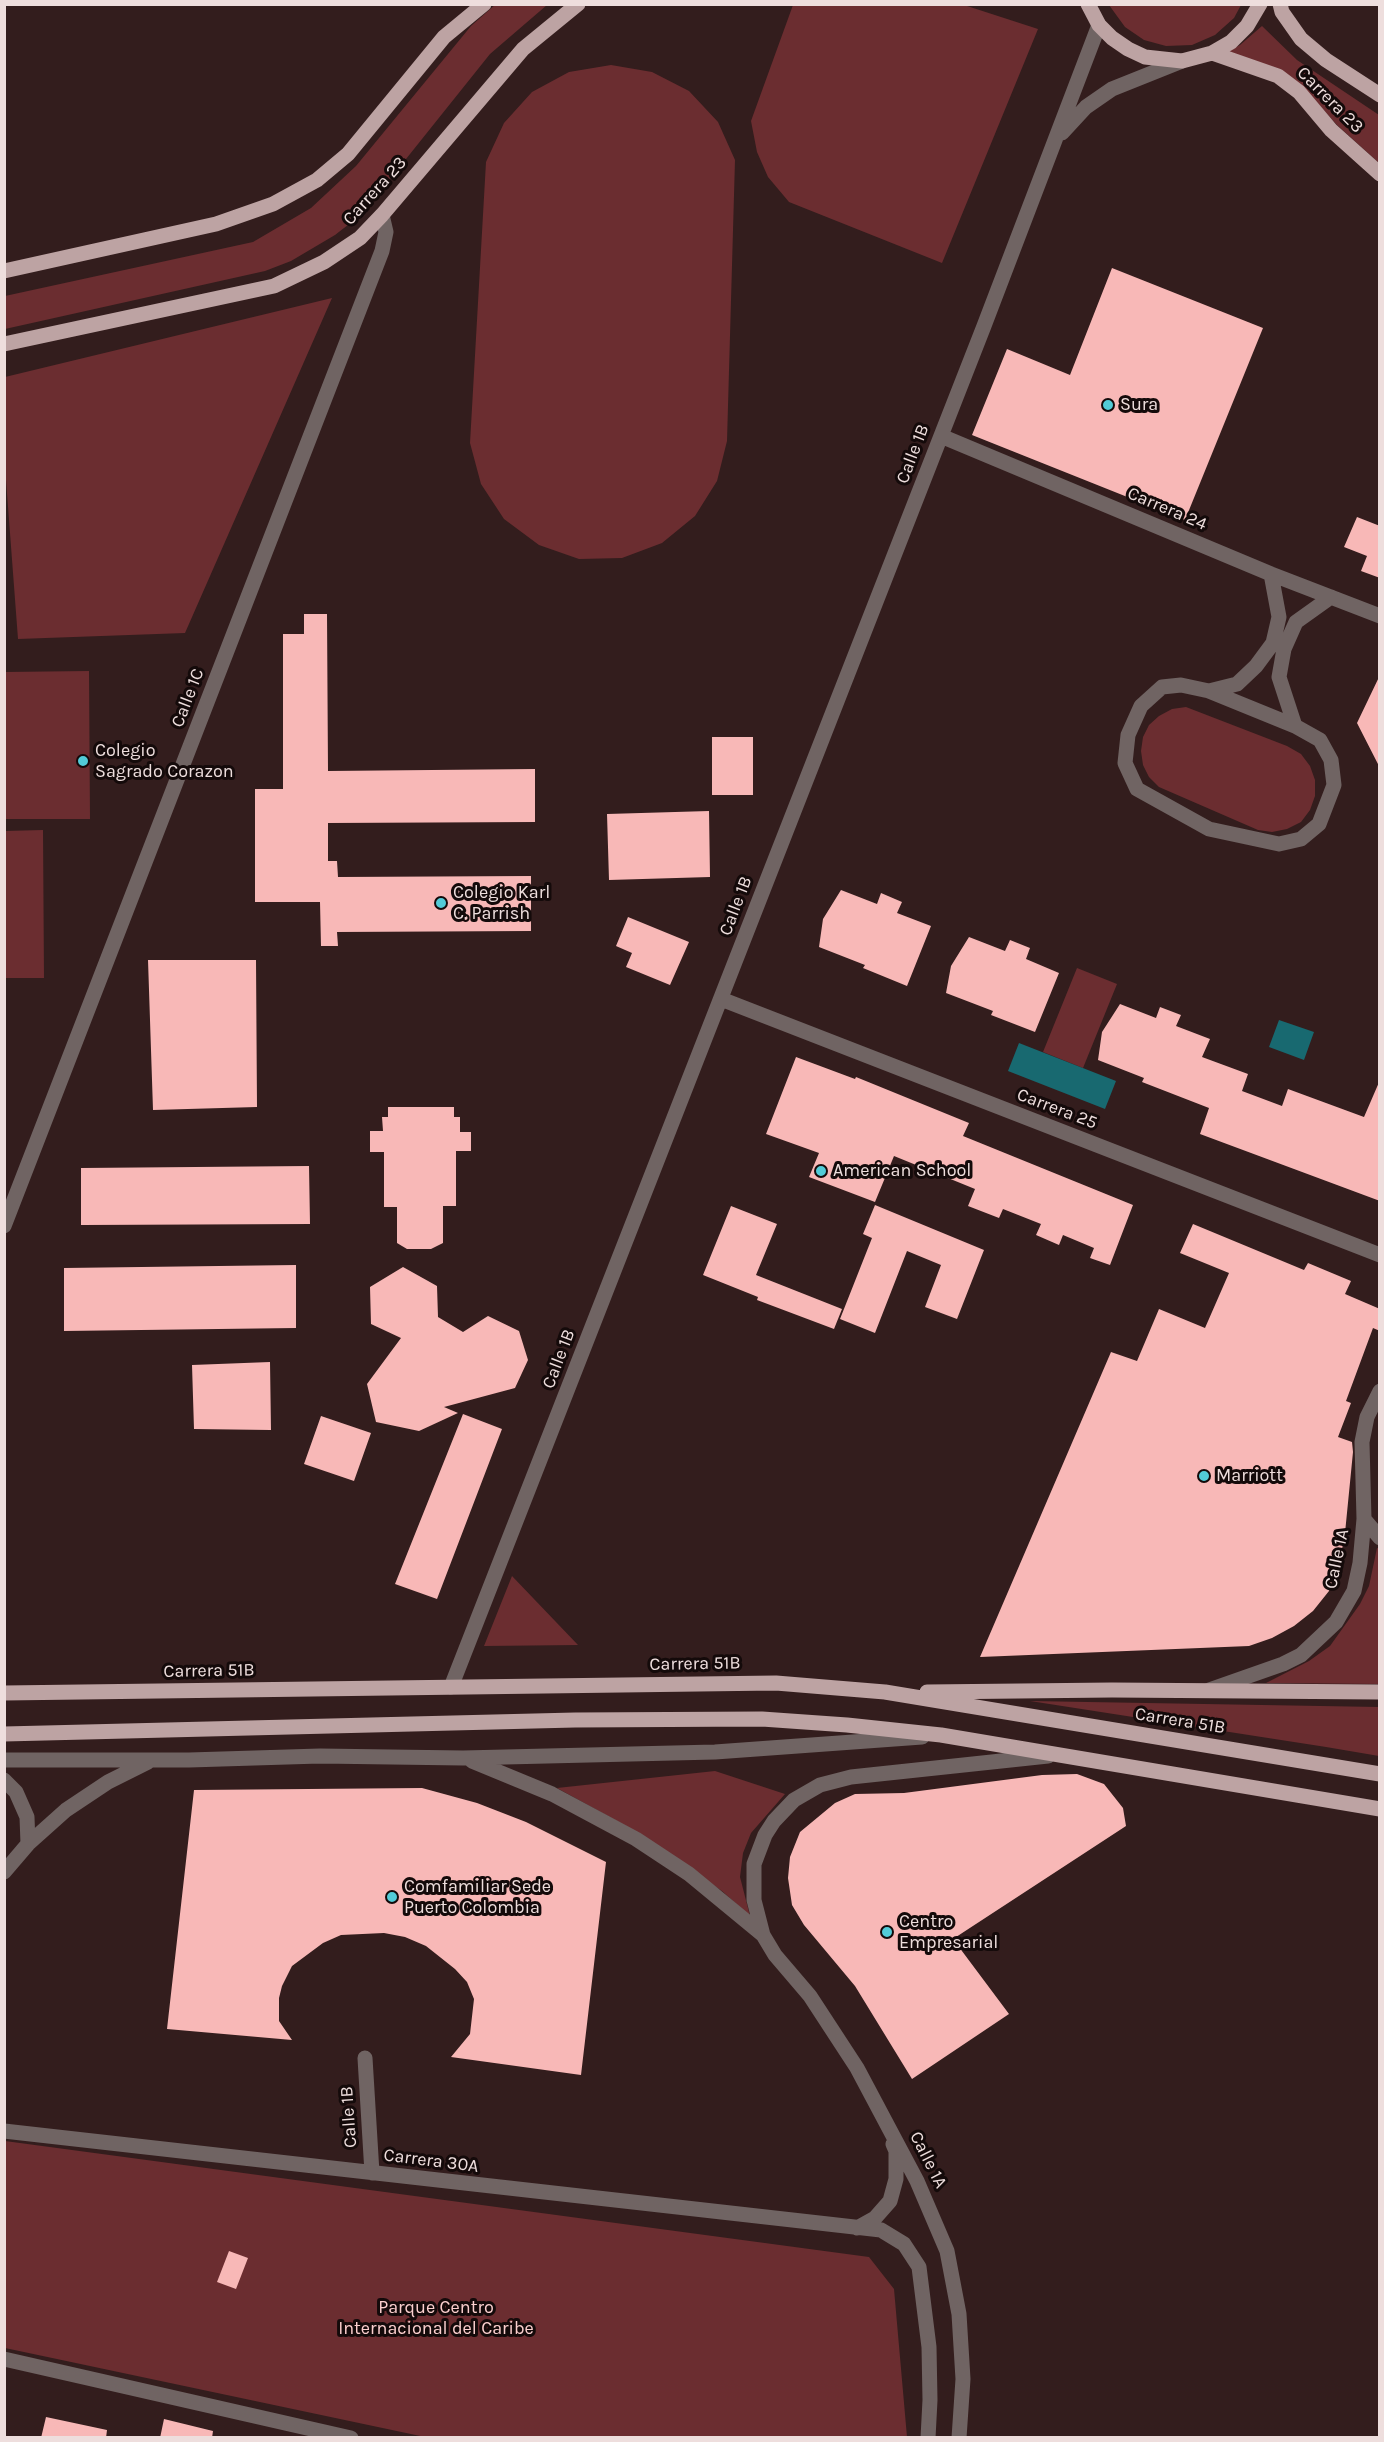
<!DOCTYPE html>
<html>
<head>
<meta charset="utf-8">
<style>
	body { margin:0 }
	#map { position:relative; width:1384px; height:2442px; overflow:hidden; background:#331d1d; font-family:Karla,sans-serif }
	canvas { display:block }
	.frame { position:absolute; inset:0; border:6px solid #eededd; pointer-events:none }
</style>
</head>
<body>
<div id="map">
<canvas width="1384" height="2442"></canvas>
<div class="frame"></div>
</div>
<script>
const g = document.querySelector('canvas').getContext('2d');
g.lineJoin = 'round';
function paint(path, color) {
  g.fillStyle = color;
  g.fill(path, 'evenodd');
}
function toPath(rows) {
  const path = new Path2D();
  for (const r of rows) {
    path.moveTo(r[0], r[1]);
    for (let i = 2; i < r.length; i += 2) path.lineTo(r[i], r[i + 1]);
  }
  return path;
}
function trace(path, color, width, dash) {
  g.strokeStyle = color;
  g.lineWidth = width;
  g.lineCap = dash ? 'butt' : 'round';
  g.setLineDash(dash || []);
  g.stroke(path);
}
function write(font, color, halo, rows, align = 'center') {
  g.font = font + ' Karla,sans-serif';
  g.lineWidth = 6;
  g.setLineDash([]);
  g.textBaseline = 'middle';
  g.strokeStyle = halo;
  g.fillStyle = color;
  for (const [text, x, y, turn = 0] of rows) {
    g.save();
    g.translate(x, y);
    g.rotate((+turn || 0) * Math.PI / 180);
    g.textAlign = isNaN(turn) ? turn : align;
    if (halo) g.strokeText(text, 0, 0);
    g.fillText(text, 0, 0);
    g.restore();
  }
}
const green = toPath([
	[496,4,547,5,490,54,362,214,335,235,291,261,265,271,5,329,5,296,253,242,311,208,356,166,471,26],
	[793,5,964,5,1038,29,942,263,789,202,768,177,757,152,751,121],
	[1109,5,1241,5,1234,18,1215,35,1192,45,1166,46,1144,40,1125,27],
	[1262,26,1297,60,1379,115,1379,163,1337,125,1304,88,1227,52,1240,45],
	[611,65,652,72,689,91,718,122,735,160,727,441,717,481,695,516,662,543,622,558,579,559,539,545,504,519,481,484,470,443,486,162,504,123,532,92,569,72],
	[332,298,185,633,18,639,5,467,5,377],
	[89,671,90,819,5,819,5,672],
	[1186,707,1287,746,1301,754,1310,766,1315,780,1315,796,1310,810,1301,822,1287,829,1272,832,1258,830,1159,787,1149,777,1143,765,1141,751,1143,737,1149,725,1159,716,1172,709],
	[43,830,44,978,5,978,5,831],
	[1077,968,1117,984,1083,1068,1043,1052],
	[1377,1548,1380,1549,1379,1684,1266,1683,1309,1661,1330,1646,1360,1604,1369,1586],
	[512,1576,578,1645,484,1646],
	[1030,1701,1379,1707,1379,1756,1326,1747],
	[715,1771,785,1794,751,1833,743,1853,740,1877,750,1916,722,1891,626,1826,557,1788],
	[5,2141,869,2257,894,2289,907,2437,425,2437,5,2348]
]);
const water = toPath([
	[1279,1020,1314,1032,1304,1060,1269,1047],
	[1019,1043,1116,1081,1105,1109,1008,1071]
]);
const building = toPath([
	[1112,268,1263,328,1185,520,972,435,1007,349,1070,375],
	[1357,517,1380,526,1380,578,1361,571,1367,556,1344,547],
	[304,614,327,614,328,771,535,769,535,822,328,823,328,861,337,861,338,877,531,876,531,931,337,932,338,946,321,946,320,902,255,902,255,789,283,789,283,634,304,634],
	[1380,675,1380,768,1357,723],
	[712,737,753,737,753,795,712,795],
	[709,811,710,877,609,880,607,814],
	[841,890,877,904,881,893,902,902,897,913,931,926,907,986,863,968,865,965,819,947,823,919],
	[628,917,689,942,670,985,626,967,632,953,616,946],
	[969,937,1005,951,1010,940,1030,948,1026,959,1059,973,1035,1032,991,1015,993,1011,946,993,951,966],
	[148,960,256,960,257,1107,153,1110],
	[1120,1004,1156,1018,1160,1007,1181,1015,1176,1026,1210,1039,1202,1057,1248,1074,1242,1091,1282,1106,1288,1089,1364,1117,1380,1080,1380,1201,1200,1134,1209,1108,1142,1082,1144,1078,1098,1060,1102,1032],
	[796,1057,855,1079,856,1077,969,1123,963,1136,1133,1205,1110,1265,1090,1258,1094,1248,1063,1235,1059,1245,1036,1235,1041,1224,1003,1209,999,1218,968,1206,975,1189,894,1156,875,1202,809,1177,819,1153,766,1134],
	[388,1107,454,1107,454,1117,460,1117,460,1132,471,1132,471,1151,456,1151,456,1206,443,1206,443,1243,431,1249,407,1249,397,1243,397,1207,384,1207,384,1152,370,1152,370,1131,383,1131,382,1117,388,1117],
	[309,1166,310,1224,81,1225,81,1168],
	[875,1205,984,1250,957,1319,925,1307,941,1265,907,1251,875,1333,840,1319,872,1238,863,1234],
	[731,1206,777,1224,756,1275,842,1309,834,1329,757,1300,758,1297,703,1275],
	[1193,1224,1304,1270,1308,1263,1351,1281,1345,1294,1380,1309,1380,1331,1373,1328,1346,1401,1351,1403,1338,1437,1352,1442,1353,1452,1345,1533,1340,1560,1329,1591,1313,1611,1294,1626,1272,1638,1249,1646,980,1657,1111,1352,1137,1361,1159,1309,1205,1328,1229,1273,1180,1253],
	[296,1265,296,1328,64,1331,64,1268],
	[403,1267,437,1286,438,1317,463,1332,488,1316,519,1331,528,1360,515,1388,444,1407,458,1413,419,1431,376,1422,367,1384,401,1338,371,1324,370,1287],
	[270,1362,271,1430,194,1429,192,1365],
	[463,1414,502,1429,437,1599,395,1584],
	[321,1416,371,1433,354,1481,304,1464],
	[1077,1774,1104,1784,1123,1808,1126,1826,953,1939,1009,2014,912,2079,855,1986,804,1925,792,1905,788,1878,790,1857,800,1832,835,1803,855,1794,904,1793,1042,1775],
	[422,1788,477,1803,526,1822,606,1862,581,2075,451,2057,470,2034,474,1999,467,1982,455,1969,426,1946,405,1937,384,1933,341,1935,323,1943,292,1966,282,1986,279,1998,279,2021,292,2040,167,2029,194,1790],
	[229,2251,248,2258,236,2289,217,2282],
	[46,2417,107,2430,106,2438,41,2438],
	[164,2419,213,2431,212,2438,160,2438]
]);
const minor = toPath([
	[1062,133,1086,107,1112,89,1182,61],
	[941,436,1271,574,1380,616],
	[1271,574,1279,617,1273,643,1256,666,1237,684,1209,691,1181,685,1162,687,1141,706,1128,735,1125,763,1137,789,1209,829,1279,844,1301,839,1319,824,1334,785,1331,760,1320,740,1295,726,1279,677,1284,649,1296,622,1331,597],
	[1209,691,1295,726],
	[721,999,1380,1255],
	[4,1226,382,251,386,232,382,215],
	[1364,1519,1380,1538],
	[451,1687,984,326,1099,25],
	[1209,1690,1283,1664,1301,1655,1336,1622,1354,1591,1360,1563,1364,1519,1362,1442,1367,1417,1380,1391],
	[4,1760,189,1760,320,1756,463,1758,715,1752,922,1737],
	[472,1761,552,1794,636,1839,689,1874,763,1935],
	[4,1780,16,1792,27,1817,28,1844],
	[4,1872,28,1844,66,1810,108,1782,148,1762],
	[365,2058,372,2173],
	[4,2131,881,2230,904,2244,919,2267,929,2347,930,2400,928,2438],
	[857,2228,875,2218,890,2201,896,2179,896,2151,893,2144],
	[4,2359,351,2438],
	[959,2438,963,2379,959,2314,947,2251,917,2181,857,2068,810,1996,775,1955,763,1935,754,1900,754,1864,765,1835,774,1821,794,1800,820,1785,851,1777,1048,1756]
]);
const major = toPath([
	[1088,4,1099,25,1112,38,1128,49,1145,57,1182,61,1212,53,1231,42,1247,26,1260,4],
	[1280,4,1282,12,1301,39,1326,60,1380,95],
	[1212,53,1278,76,1299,92,1331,130,1380,174],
	[4,271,216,224,273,204,317,180,348,154,444,37,484,4],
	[4,344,274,286,324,262,360,238,382,215,523,49,578,4],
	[927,1692,1112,1690,1380,1692],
	[4,1693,776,1683,885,1692,1380,1774],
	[4,1734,575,1720,762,1719,847,1725,941,1735,1380,1809]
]);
const markers = [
	[1108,405,6,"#52cbd7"],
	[83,761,6,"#52cbd7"],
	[441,903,6,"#52cbd7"],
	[821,1171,6,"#52cbd7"],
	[1204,1476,6,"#52cbd7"],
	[392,1897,6,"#52cbd7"],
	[887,1932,6,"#52cbd7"]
];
const streetNames = [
	["Carrera 23",1330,100,45],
	["Carrera 23",375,191,-48],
	["Calle 1B",913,454,-69],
	["Carrera 24",1167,509,23],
	["Calle 1C",188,698,-69],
	["Calle 1B",736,906,-69],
	["Carrera 25",1057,1109,21],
	["Calle 1B",559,1359,-69],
	["Calle 1A",1337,1559,-78],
	["Carrera 51B",695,1664,-1],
	["Carrera 51B",209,1671,-1],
	["Carrera 51B",1180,1721,9],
	["Calle 1B",349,2117,-94],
	["Calle 1A",928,2160,63],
	["Carrera 30A",431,2161,7]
];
const poiNames = [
	["Sura",1120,405],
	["Colegio",95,751],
	["Sagrado Corazon",95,772],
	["Colegio Karl",453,893],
	["C. Parrish",453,914],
	["American School",833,1171],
	["Marriott",1216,1476],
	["Comfamiliar Sede",404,1887],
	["Puerto Colombia",404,1908],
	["Centro",899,1922],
	["Empresarial",899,1943]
];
const parkNames = [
	["Parque Centro",436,2308],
	["Internacional del Caribe",436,2329]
];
paint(green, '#6b2d30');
paint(water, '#186970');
paint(building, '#f8b8b7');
trace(minor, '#706463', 15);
trace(major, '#bda3a3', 15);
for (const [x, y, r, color] of markers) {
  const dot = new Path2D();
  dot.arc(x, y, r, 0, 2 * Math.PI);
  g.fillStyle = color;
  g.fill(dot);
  trace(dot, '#140a0a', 2);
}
write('18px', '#eededd', '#140a0a', streetNames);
write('18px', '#eededd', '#140a0a', poiNames, 'left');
write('18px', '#fcd0cf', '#140a0a', parkNames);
</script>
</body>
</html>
